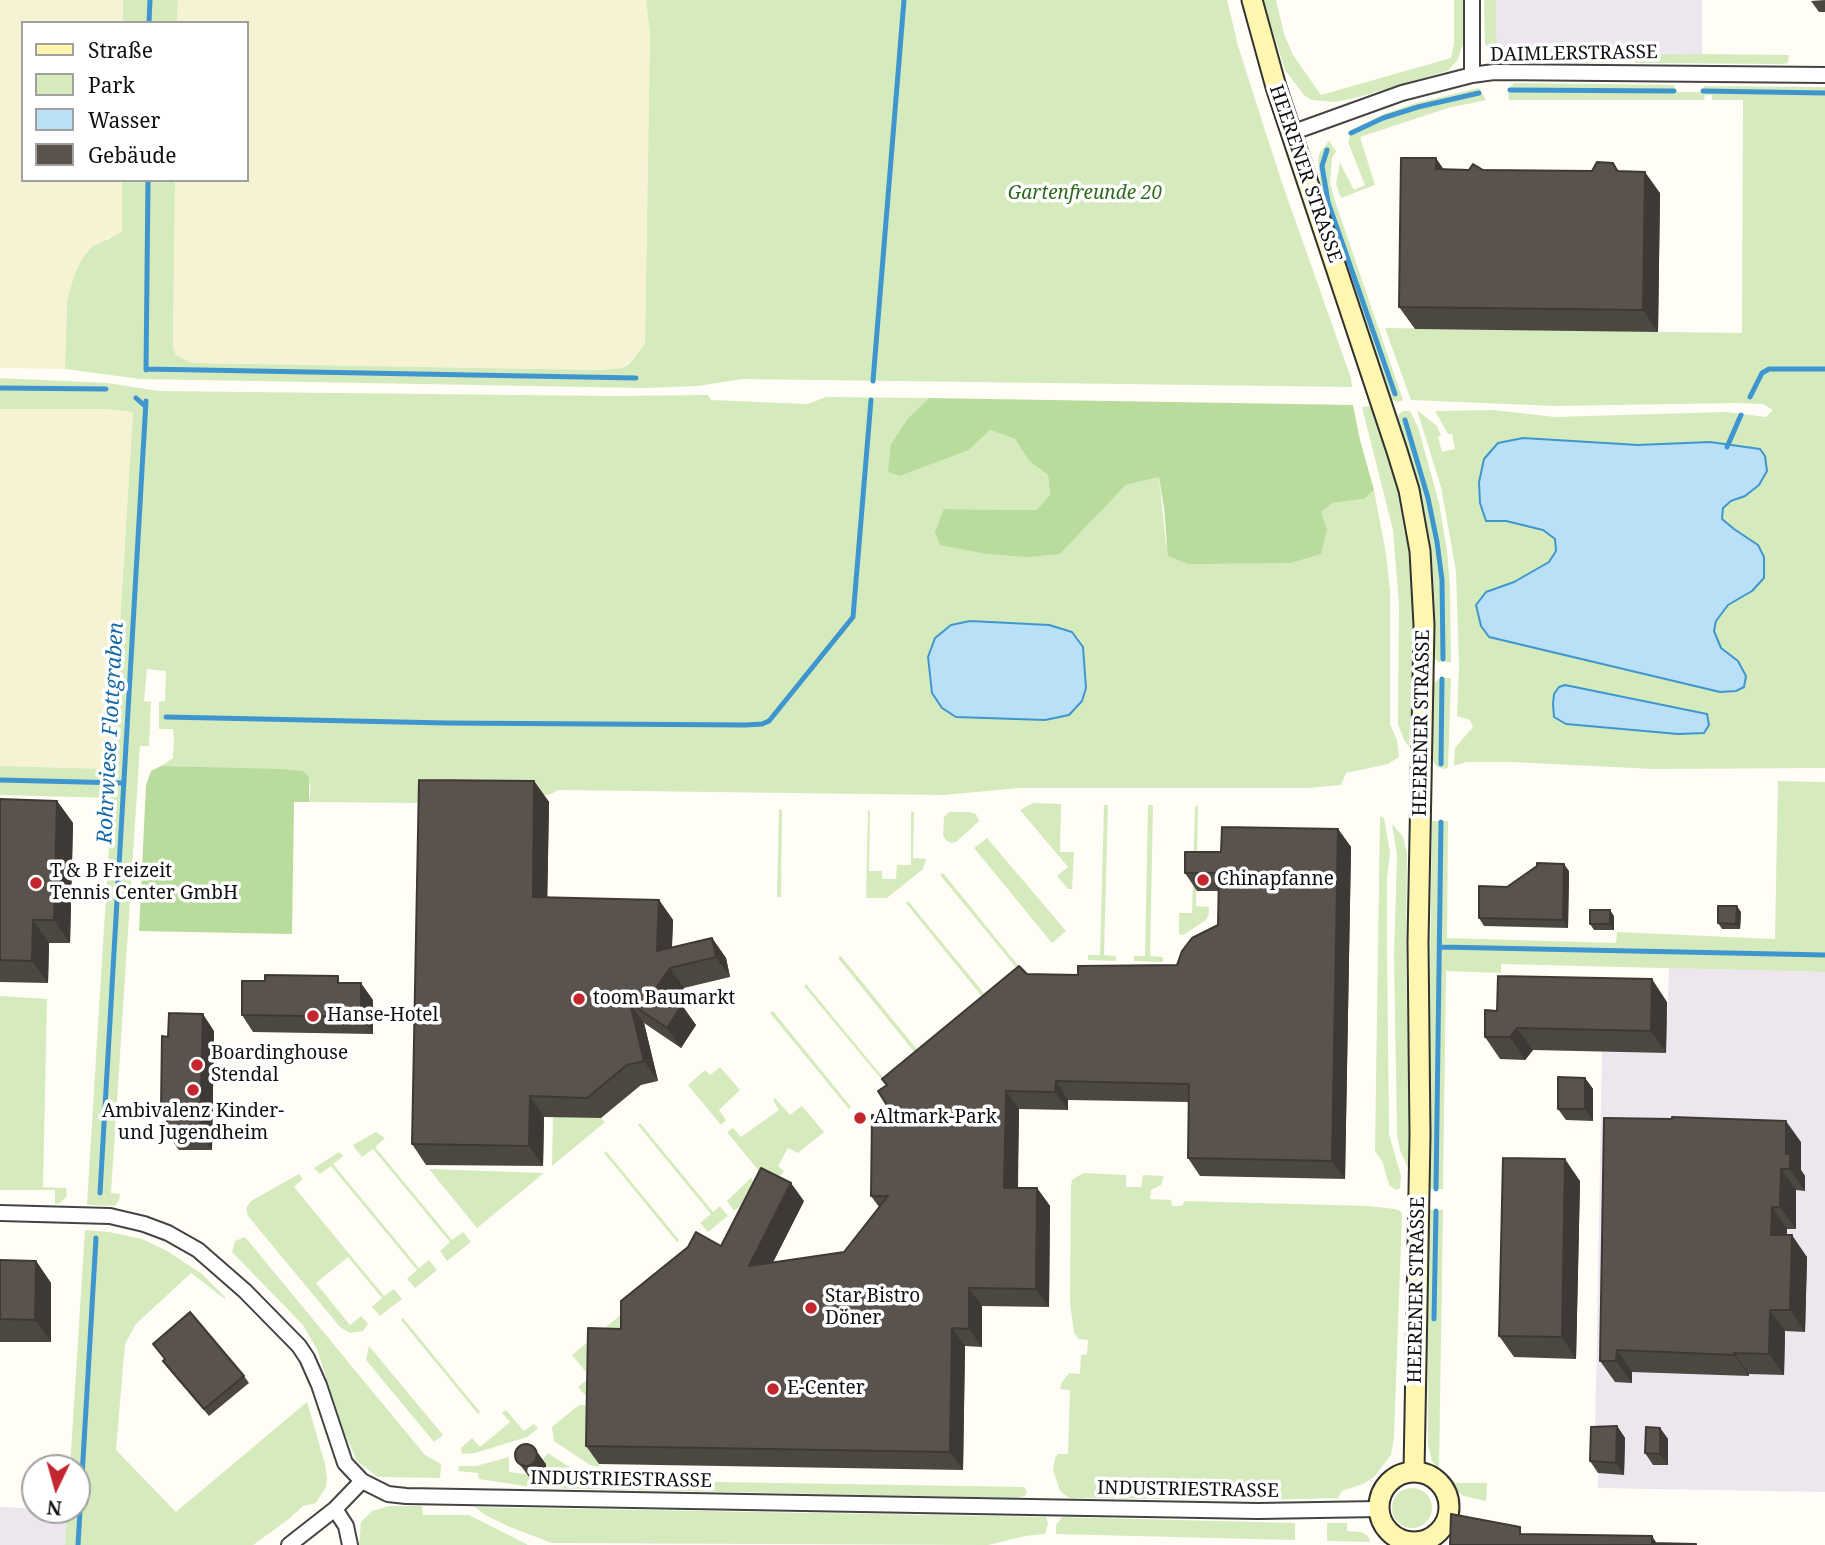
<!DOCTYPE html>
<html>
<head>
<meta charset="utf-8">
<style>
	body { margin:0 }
	#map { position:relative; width:1825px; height:1545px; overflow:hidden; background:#fffdf5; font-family:"Noto Serif",serif }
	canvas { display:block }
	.legend { position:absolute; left:21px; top:21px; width:228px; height:161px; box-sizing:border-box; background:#fff; border:2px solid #a0a0a0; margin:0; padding:9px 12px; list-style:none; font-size:21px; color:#111 }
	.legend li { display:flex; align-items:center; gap:14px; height:35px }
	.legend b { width:35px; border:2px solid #a0a0a0 }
	.north { position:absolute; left:21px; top:1454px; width:70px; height:70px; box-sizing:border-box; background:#fff; border:2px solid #a0a0a0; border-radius:50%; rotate:185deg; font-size:19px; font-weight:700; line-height:28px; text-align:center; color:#111 }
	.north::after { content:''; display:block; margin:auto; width:24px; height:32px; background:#c4262e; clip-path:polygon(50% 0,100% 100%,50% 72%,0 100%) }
</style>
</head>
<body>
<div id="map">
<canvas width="1825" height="1545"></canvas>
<ul class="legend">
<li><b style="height:9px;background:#fff6b0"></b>Straße</li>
<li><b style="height:19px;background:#d5ebbd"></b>Park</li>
<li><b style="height:19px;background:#b9e0f7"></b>Wasser</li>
<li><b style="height:19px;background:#5a524d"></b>Gebäude</li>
</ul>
<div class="north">N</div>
</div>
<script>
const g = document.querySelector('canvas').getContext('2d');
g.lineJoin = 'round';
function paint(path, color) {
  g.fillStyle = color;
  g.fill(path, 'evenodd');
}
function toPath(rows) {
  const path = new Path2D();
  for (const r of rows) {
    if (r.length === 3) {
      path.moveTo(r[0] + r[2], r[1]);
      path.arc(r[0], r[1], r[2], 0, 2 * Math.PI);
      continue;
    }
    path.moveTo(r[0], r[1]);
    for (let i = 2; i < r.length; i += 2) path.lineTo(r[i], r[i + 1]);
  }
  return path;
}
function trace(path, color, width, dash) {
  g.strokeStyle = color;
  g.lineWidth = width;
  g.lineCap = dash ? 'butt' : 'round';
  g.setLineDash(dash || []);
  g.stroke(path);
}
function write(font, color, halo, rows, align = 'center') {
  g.font = font + ' "Noto Serif",serif';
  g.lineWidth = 7;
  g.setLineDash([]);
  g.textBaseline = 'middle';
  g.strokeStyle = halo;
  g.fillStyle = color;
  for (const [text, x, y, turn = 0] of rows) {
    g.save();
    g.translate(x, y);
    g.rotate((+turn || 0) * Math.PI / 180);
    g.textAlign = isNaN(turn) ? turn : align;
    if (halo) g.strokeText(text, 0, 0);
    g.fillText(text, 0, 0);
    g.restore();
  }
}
const industrial = toPath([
	[1496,0,1702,0,1702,54,1519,52,1507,50,1500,47,1496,38],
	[1669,968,1825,972,1825,1492,1598,1488,1599,1440,1595,1439,1602,1052,1666,1053],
	[0,1507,67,1510,65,1545,0,1545]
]);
const farmland = toPath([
	[0,0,123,0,123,23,23,23,23,180,122,180,122,233,107,238,74,276,67,300,65,369,0,368],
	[178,0,646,0,650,34,645,344,643,349,622,368,601,370,193,363,176,355,173,348,175,180,247,180,247,23,177,23],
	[0,409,106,409,133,412,111,769,0,766]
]);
const green = toPath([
	[123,0,178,0,177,23,123,23],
	[646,0,1227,0,1238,46,1281,180,1351,378,1352,387,742,379,698,386,644,388,140,379,65,369,67,300,74,276,83,257,92,247,122,232,122,180,175,180,173,348,176,355,193,363,601,370,622,368,629,364,645,344,650,34],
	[1263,0,1276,0,1284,34,1293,55,1321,95,1451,58,1454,44,1454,0,1463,0,1463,44,1457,61,1447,71,1355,98,1334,102,1312,100,1304,95,1285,70],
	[1484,0,1496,0,1496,38,1500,47,1519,52,1611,53,1610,57,1605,63,1507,62,1495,59,1485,43],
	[1634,54,1702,54,1789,55,1788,63,1783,64,1635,63],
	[1514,83,1674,85,1677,92,1702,92,1704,86,1825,87,1825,768,1653,769,1512,762,1466,762,1454,766,1455,748,1473,727,1470,720,1457,716,1459,665,1456,571,1441,487,1417,410,1437,426,1441,435,1438,437,1442,452,1455,449,1452,434,1448,434,1435,411,1493,410,1555,417,1726,412,1766,417,1773,410,1763,404,1736,403,1555,406,1411,400,1385,328,1742,333,1743,100,1712,100,1712,95,1705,95,1704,100,1509,100,1508,91],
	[1523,438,1638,445,1710,442,1760,449,1745,496,1723,507,1722,519,1734,529,1758,545,1751,591,1728,605,1716,620,1714,631,1721,648,1738,661,1736,691,1720,692,1647,674,1486,592,1514,582,1549,562,1556,551,1555,539,1543,530,1506,521,1486,521,1498,443],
	[1623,695,1654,704,1709,725,1703,733,1698,734],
	[1479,88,1486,100,1448,108,1360,137,1375,185,1341,198,1336,184,1340,163,1354,190,1365,185,1348,142,1352,131,1384,114,1416,103],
	[1329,141,1336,151,1332,158,1330,183,1335,201,1403,400,1398,402,1390,399,1387,393,1322,197,1318,160,1320,152],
	[0,378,107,383,158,391,612,396,708,395,711,400,808,404,826,397,929,398,909,417,900,476,969,450,990,430,1015,439,1029,461,1048,475,1050,495,1036,510,944,509,1060,554,1126,485,1159,477,1166,543,1327,529,1320,512,1332,503,1364,499,1374,490,1386,554,1390,591,1390,724,1397,740,1399,757,1388,764,1346,773,1341,785,1307,788,1020,788,944,795,559,790,548,795,423,793,423,803,309,802,311,786,303,771,161,766,173,758,174,738,173,729,159,729,159,702,165,701,166,671,147,669,144,701,151,702,149,746,140,746,111,1193,120,1194,119,1200,115,1206,90,1205,87,1204,112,798,0,795,0,766,111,769,133,412,106,409,0,409],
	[1369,406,1377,413,1397,483,1411,551,1415,611,1409,747,1404,740,1398,724,1399,605,1393,530,1362,407],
	[1403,411,1410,411,1418,427,1439,503,1447,551,1450,586,1451,662,1438,662,1433,656,1430,564,1397,423,1399,414],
	[1441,678,1451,678,1448,768,1444,769,1437,767,1433,761,1433,688,1434,683],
	[1778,781,1825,782,1825,972,1501,964,1501,973,1446,971,1443,1189,1430,1189,1427,1180,1432,821,1448,821,1447,938,1616,943,1617,932,1775,939],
	[1033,803,1061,804,1060,852,1074,852,1072,889,1068,889,1057,876,1068,867,1020,810],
	[1104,805,1108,805,1104,955,1116,956,1116,961,1088,960,1088,955,1100,955],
	[1148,805,1153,805,1150,956,1163,957,1163,962,1134,961,1134,956,1145,956],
	[1195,806,1198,806,1196,906,1209,907,1209,914,1206,920,1183,935,1179,934,1179,913,1192,913],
	[779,809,782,810,781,897,777,897],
	[868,811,870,811,869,871,882,871,882,879,896,879,897,865,911,865,911,811,914,812,913,858,926,859,923,869,887,898,866,898],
	[949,812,970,812,976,814,979,821,956,842,952,843,948,842,943,836,944,817],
	[1380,816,1384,818,1390,853,1387,878,1387,944,1389,1134,1401,1176,1400,1188,1396,1190,1389,1185,1383,1163,1375,1151],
	[1392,824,1403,837,1407,854,1406,962,1411,1175,1400,1150,1397,1135,1394,954,1397,855],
	[987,838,1066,931,1052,943,974,848],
	[943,873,1021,969,1019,971,940,875],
	[908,901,987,997,984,999,906,903],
	[841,956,919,1052,916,1054,838,958],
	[806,984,885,1080,883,1081,804,986],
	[0,996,47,999,43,1187,66,1188,67,1196,60,1203,55,1204,55,1190,0,1190],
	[773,1011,851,1107,849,1109,770,1013],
	[720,1067,740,1090,719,1110,726,1120,721,1125,688,1085,705,1070,710,1075],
	[775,1098,790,1115,802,1106,824,1132,798,1153,788,1148,778,1166,784,1171,781,1175,768,1182,727,1132,733,1128,741,1137,779,1110,773,1100],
	[553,1117,601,1118,605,1122,552,1166],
	[640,1123,713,1212,720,1206,728,1216,708,1232,700,1223,711,1214,638,1125],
	[376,1132,385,1138,375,1147,452,1240,463,1232,471,1242,447,1261,440,1251,450,1242,373,1149,362,1157,354,1147,353,1145],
	[606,1151,679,1240,677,1242,604,1153],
	[339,1152,343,1156,333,1164,419,1268,429,1260,437,1270,415,1288,407,1279,417,1270,331,1166,320,1174,314,1168],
	[429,1169,544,1173,477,1228],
	[1083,1173,1126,1175,1126,1187,1141,1187,1143,1175,1164,1176,1161,1185,1151,1190,1150,1199,1171,1200,1172,1206,1182,1206,1185,1201,1368,1206,1395,1209,1400,1211,1402,1214,1394,1437,1391,1455,1374,1477,1363,1484,1342,1491,1338,1498,1252,1500,1069,1498,1060,1491,1053,1470,1055,1458,1058,1454,1068,1454,1070,1390,1060,1389,1062,1382,1069,1373,1080,1374,1081,1355,1087,1354,1088,1340,1079,1339,1074,1333,1070,1303,1071,1187,1072,1180],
	[299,1174,303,1179,294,1187,384,1296,394,1289,402,1299,380,1316,372,1307,382,1298,348,1257,316,1283,350,1325,361,1316,368,1324,363,1331,350,1333,340,1327,248,1216,246,1208,251,1201],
	[751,1178,760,1190,734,1211,727,1201],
	[1430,1210,1443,1210,1439,1467,1456,1483,1487,1483,1486,1501,1464,1496,1454,1489,1432,1461,1428,1445,1427,1212],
	[85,1230,109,1232,142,1239,167,1251,202,1274,226,1298,225,1299,191,1273,136,1324,125,1344,116,1450,176,1512,307,1402,325,1464,327,1478,326,1487,316,1503,303,1506,289,1519,253,1545,65,1545,67,1510,77,1510,77,1468,70,1468],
	[245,1237,425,1455,441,1464,440,1478,378,1477,357,1461,343,1430,317,1349,303,1325,232,1252,235,1241],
	[623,1313,622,1347,588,1398,578,1387,590,1377,572,1355],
	[403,1318,480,1412,478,1414,401,1320],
	[369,1346,443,1435,434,1442,366,1360],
	[579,1405,600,1405,599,1467,590,1465,554,1441,552,1427],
	[506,1410,524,1431,534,1424,538,1428,527,1437,475,1453,462,1454,461,1448,472,1438,480,1447,510,1422,502,1413],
	[548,1453,580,1474,599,1480,1024,1487,1027,1492,1025,1496,1015,1498,538,1488,479,1479,478,1473,458,1471,459,1466,476,1466,509,1457,509,1472,525,1474,534,1478,543,1474,546,1464,543,1459],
	[1412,1508,20],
	[389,1506,422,1506,423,1515,469,1515,528,1545,359,1545,361,1522,372,1511],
	[475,1507,1046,1517,1048,1523,1045,1534,1025,1536,988,1545,552,1543,510,1527,485,1515],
	[1062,1517,1295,1523,1295,1540,1056,1534,1056,1525],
	[1327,1523,1347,1523,1347,1531,1361,1532,1368,1536,1370,1542,1327,1541]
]);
const forest = toPath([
	[929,398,1353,405,1360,440,1374,490,1364,499,1332,503,1321,512,1327,529,1321,554,1290,563,1188,564,1168,556,1164,508,1159,477,1126,485,1060,554,1029,557,987,554,940,545,935,532,944,509,1036,510,1050,495,1048,475,1029,461,1015,439,990,430,969,450,900,476,888,472,891,444,909,417],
	[161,766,280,769,303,771,309,777,309,802,294,802,292,934,139,931,146,785,151,771]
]);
const water = toPath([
	[1523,438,1638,445,1710,442,1760,449,1765,456,1767,471,1759,485,1745,496,1731,501,1723,508,1722,519,1734,529,1758,545,1764,557,1764,578,1752,591,1728,605,1716,621,1714,631,1721,648,1738,661,1746,676,1744,687,1736,691,1720,692,1489,637,1481,626,1476,605,1486,592,1514,582,1549,562,1556,551,1555,539,1543,530,1506,521,1486,521,1480,503,1479,482,1484,459,1498,443,1523,438],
	[970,621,1049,625,1072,632,1083,647,1086,688,1082,701,1069,715,1045,720,956,717,942,708,932,693,928,657,935,638,951,625,970,621],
	[1565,685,1707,714,1709,725,1704,733,1678,734,1566,724,1554,717,1553,704,1554,694,1559,687,1565,685]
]);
const stream = toPath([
	[149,23,150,0],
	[1510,90,1674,91],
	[1703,91,1825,93],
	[1351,133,1383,118,1418,107,1479,93],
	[1327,150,1322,166,1328,202,1395,394],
	[146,369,636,378],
	[146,370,148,180],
	[873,381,904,0],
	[0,388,106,389],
	[1750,397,1762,373,1769,369,1825,369],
	[136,398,145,406],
	[1405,420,1428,498,1437,542,1442,580,1443,659],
	[1727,447,1741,415],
	[166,717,447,723,746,725,762,724,769,721,853,617,871,400],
	[1441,764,1442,679],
	[0,780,124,783],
	[1440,947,1825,955],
	[1436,1189,1441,822],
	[100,1193,146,401],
	[1434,1319,1436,1211],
	[78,1545,96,1238]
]);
const minor = toPath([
	[1472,0,1472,75],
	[1291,133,1402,93,1472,75,1494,72,1825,75],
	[0,1213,110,1216,144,1224,168,1233,198,1250,245,1291,299,1346,307,1358,319,1385,345,1463,362,1481,388,1494,406,1496,1258,1511,1379,1509],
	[335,1509,346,1526,350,1545],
	[289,1545,335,1509,362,1481]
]);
const secondary = toPath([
	[1252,0,1276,87,1397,451,1409,490,1420,551,1424,625,1418,942,1420,1135,1414,1472],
	[1414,1507,35]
]);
const wall = toPath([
	[1825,0,1825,12,1819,12,1811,1],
	[1613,163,1619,171,1660,193,1658,332,1415,329,1399,307,1443,169,1592,171],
	[534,781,549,802,547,898,659,900,673,920,672,948,712,938,726,958,730,977,684,988,675,1001,696,1025,681,1048,644,1023,658,1081,641,1085,601,1118,544,1117,543,1166,426,1165,412,1144],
	[0,799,57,801,73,823,70,943,49,943,48,983,0,982],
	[1338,829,1351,847,1345,1179,1200,1176,1188,1158,1189,1102,1068,1100,1068,1110,1019,1109,1018,1188,1037,1188,1050,1206,1049,1307,982,1306,982,1347,965,1346,963,1470,599,1464,586,1446,621,1329,721,1246,804,1201,773,1262,844,1252,879,1207,871,1196,893,1115,1027,974,1078,975,1177,965,1218,925,1219,891,1197,891,1185,873,1221,852],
	[1569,871,1568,928,1484,926,1479,918,1507,887],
	[1741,912,1740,929,1722,929,1718,923],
	[1614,916,1614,930,1594,930,1590,924],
	[343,983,373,1000,373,1034,253,1032,242,1015],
	[1667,1002,1666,1053,1533,1050,1525,1060,1500,1059,1485,1037,1497,1011],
	[214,1031,212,1150,179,1150,167,1133,167,1118,161,1109,168,1037],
	[1585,1078,1593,1089,1593,1121,1566,1120,1558,1109],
	[1801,1142,1801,1170,1805,1176,1805,1191,1796,1190,1796,1229,1787,1229,1787,1235,1807,1257,1805,1332,1785,1331,1784,1375,1749,1374,1749,1376,1632,1372,1632,1383,1615,1382,1600,1361],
	[1580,1181,1576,1359,1514,1357,1499,1336],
	[0,1260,36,1261,51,1283,51,1342,0,1342],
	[153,1344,244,1376,249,1383,209,1416,168,1368,163,1361,165,1359],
	[1617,1426,1625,1438,1624,1475,1598,1473,1590,1461],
	[1660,1428,1668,1439,1668,1465,1653,1465,1645,1453],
	[515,1458,546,1464,546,1469,539,1477,529,1477]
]);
const shadedWall = toPath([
	[1436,158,1451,180,1436,169],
	[1645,172,1660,193,1658,332,1643,310],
	[534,781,549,802,547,918,533,897],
	[57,801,73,823,70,943,54,920],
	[1338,829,1351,847,1345,1179,1332,1161],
	[1564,864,1569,871,1568,928,1563,920],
	[659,900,673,920,671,967,670,968,684,988,670,1009,656,988],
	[1737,906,1741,912,1740,929,1736,924],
	[1610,910,1614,916,1614,930,1610,924],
	[33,920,49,943,48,983,32,961],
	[712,938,726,958,730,977,716,957],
	[1652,979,1667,1002,1666,1053,1651,1031],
	[361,983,373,1000,373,1034,361,1017],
	[630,1003,644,1023,658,1081,644,1061],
	[682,1005,696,1025,681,1048,667,1028],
	[203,1014,214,1031,212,1150,200,1133],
	[1517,1028,1533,1050,1525,1060,1510,1037],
	[1585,1078,1593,1089,1593,1121,1585,1109],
	[1056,1081,1068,1100,1068,1110,1055,1092],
	[1006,1091,1019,1109,1017,1206,1004,1188],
	[530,1096,544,1117,543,1166,529,1146],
	[1786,1121,1801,1142,1801,1170,1805,1176,1805,1191,1790,1169,1786,1154],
	[1565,1159,1580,1181,1576,1359,1562,1337],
	[1781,1169,1796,1190,1796,1229,1780,1207],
	[791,1183,804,1201,762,1284,749,1266],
	[1037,1188,1050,1206,1049,1307,1036,1289],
	[1772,1207,1787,1229,1786,1256,1771,1235],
	[1792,1235,1807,1257,1805,1332,1790,1310],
	[36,1261,51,1283,51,1342,35,1320],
	[969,1288,982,1306,982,1347,969,1329],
	[1770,1310,1785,1331,1784,1375,1769,1354],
	[952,1328,965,1346,963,1470,950,1452],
	[1617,1350,1632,1372,1632,1383,1616,1361],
	[1734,1353,1749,1374,1749,1376,1734,1355],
	[1617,1426,1625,1438,1624,1475,1616,1463],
	[1660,1428,1668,1439,1668,1465,1660,1454],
	[538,1453,546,1464,546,1469,539,1477,531,1466],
	[1652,1536,1658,1545,1652,1543]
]);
const building = toPath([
	[1401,158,1436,158,1436,169,1469,170,1473,164,1483,170,1592,171,1597,162,1613,163,1617,171,1645,172,1643,310,1399,307,1401,158],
	[419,780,534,781,533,897,659,900,657,951,712,938,716,957,670,968,656,988,682,1005,667,1028,630,1003,644,1061,627,1065,587,1098,530,1096,529,1146,412,1144,419,780],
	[0,799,57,801,54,920,33,920,32,961,0,960,0,799],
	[1222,827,1338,829,1332,1161,1188,1158,1189,1084,1056,1081,1055,1092,1006,1091,1004,1188,1037,1188,1036,1289,969,1288,969,1329,952,1328,950,1452,586,1446,588,1328,621,1329,621,1301,688,1247,696,1232,721,1246,761,1168,791,1183,749,1266,844,1252,888,1196,871,1196,872,1115,893,1115,878,1091,887,1085,882,1079,1019,966,1027,974,1078,975,1078,966,1177,965,1182,951,1192,938,1218,925,1219,873,1185,873,1185,852,1221,852,1222,827],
	[1537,863,1564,864,1563,920,1479,918,1479,886,1507,887,1537,866,1537,863],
	[1718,906,1737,906,1736,924,1718,923,1718,906],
	[1590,910,1610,910,1610,924,1590,924,1590,910],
	[265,975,338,976,338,983,361,983,361,1017,242,1015,242,981,265,981,265,975],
	[1498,976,1652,979,1651,1031,1517,1028,1510,1037,1485,1037,1485,1010,1497,1011,1498,976],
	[169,1013,203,1014,200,1133,167,1133,167,1109,161,1109,162,1036,168,1037,169,1013],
	[1558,1077,1585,1078,1585,1109,1558,1109,1558,1077],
	[1672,1117,1786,1121,1786,1154,1790,1154,1790,1169,1781,1169,1780,1207,1772,1207,1771,1235,1792,1235,1790,1310,1770,1310,1769,1354,1734,1353,1734,1355,1617,1350,1616,1361,1600,1361,1604,1118,1672,1119,1672,1117],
	[1503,1158,1565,1159,1562,1337,1499,1336,1503,1158],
	[0,1260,36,1261,35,1320,0,1319,0,1260],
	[190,1312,244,1376,204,1409,163,1361,165,1359,153,1344,190,1312],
	[1617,1426,1616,1463,1590,1461,1591,1427,1617,1426],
	[1646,1427,1660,1428,1660,1454,1645,1453,1646,1427],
	[526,1455,11],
	[1451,1514,1520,1527,1520,1534,1652,1536,1652,1543,1696,1544,1696,1545,1450,1545,1451,1514]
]);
const markers = [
	[1203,880,7,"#c4262e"],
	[36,883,7,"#c4262e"],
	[579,999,7,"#c4262e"],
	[313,1016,7,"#c4262e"],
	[197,1065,7,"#c4262e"],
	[193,1090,7,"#c4262e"],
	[860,1118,7,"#c4262e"],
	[811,1308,7,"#c4262e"],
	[773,1389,7,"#c4262e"]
];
const streetNames = [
	["DAIMLERSTRASSE",1574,54,-1],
	["HEERENER STRASSE",1305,174,71],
	["HEERENER STRASSE",1422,723,-89],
	["HEERENER STRASSE",1417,1290,-89],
	["INDUSTRIESTRASSE",621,1480,1],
	["INDUSTRIESTRASSE",1188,1490,1]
];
const parkNames = [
	["Gartenfreunde 20",1085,194]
];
const poiNames = [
	["T & B Freizeit",50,872],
	["Tennis Center GmbH",50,894],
	["Chinapfanne",1217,880],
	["toom Baumarkt",593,999],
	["Hanse-Hotel",327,1016],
	["Boardinghouse",211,1054],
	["Stendal",211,1076],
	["Ambivalenz Kinder-",193,1112,"center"],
	["und Jugendheim",193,1134,"center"],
	["Altmark-Park",874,1118],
	["Star Bistro",825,1297],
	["Döner",825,1319],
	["E-Center",787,1389]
];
const waterNames = [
	["Rohrwiese Flottgraben",111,733,-87]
];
paint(industrial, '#eee6ef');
paint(farmland, '#f6f3d4');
paint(green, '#d5ebbd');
paint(forest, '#b9dc9c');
paint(water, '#b9e0f7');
trace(water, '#3f96cf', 2);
trace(stream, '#3f96cf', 5);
trace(minor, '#444', 18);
trace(secondary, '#333', 23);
trace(minor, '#fff', 14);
trace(secondary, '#fff6b0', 19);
paint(wall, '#4d4742');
paint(shadedWall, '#3f3936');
paint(building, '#5a524d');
trace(building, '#3f3936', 2);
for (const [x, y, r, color] of markers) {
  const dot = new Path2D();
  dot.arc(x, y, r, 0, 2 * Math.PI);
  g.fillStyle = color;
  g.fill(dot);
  trace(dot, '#fff', 2.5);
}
write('19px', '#111', '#fff', streetNames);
write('italic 19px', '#2f6b1f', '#fff', parkNames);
write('19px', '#111', '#fff', poiNames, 'left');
write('italic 21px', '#1768a6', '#fff', waterNames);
</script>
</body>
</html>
